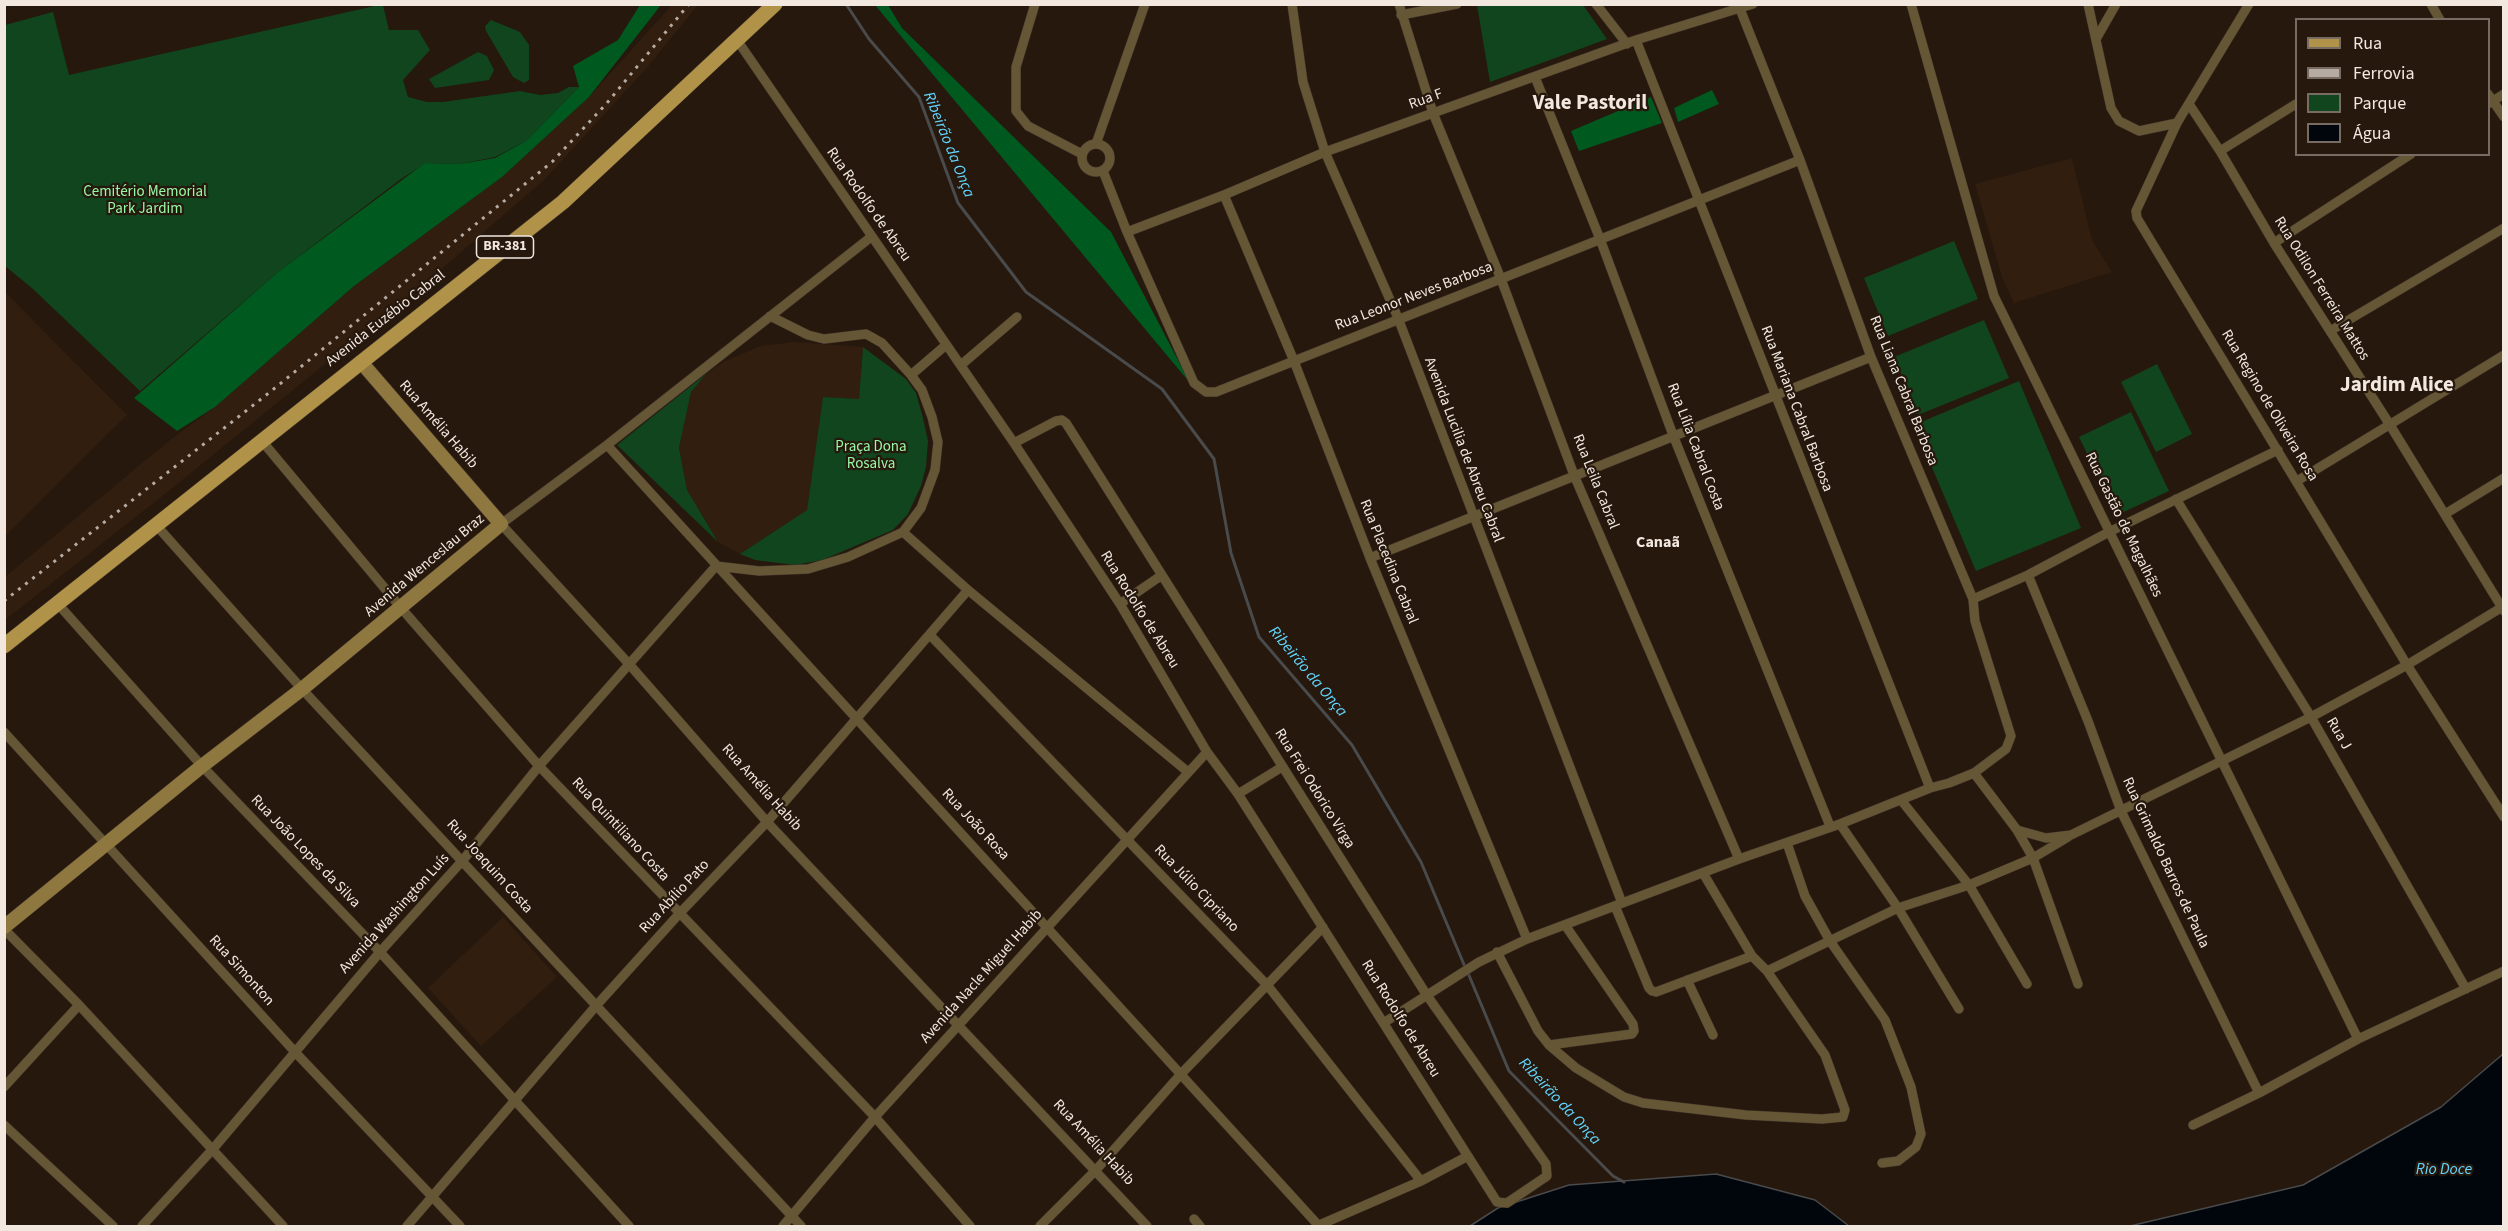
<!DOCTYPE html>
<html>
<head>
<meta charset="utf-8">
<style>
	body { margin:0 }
	#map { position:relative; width:2508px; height:1231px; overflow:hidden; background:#26180d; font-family:"Source Sans 3",sans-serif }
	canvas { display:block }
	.frame { position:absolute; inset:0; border:6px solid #f2e8e0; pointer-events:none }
	.legend { position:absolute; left:2295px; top:18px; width:195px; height:138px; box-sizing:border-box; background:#26180d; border:2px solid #786b61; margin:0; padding:8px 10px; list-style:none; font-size:18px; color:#f2e8e0 }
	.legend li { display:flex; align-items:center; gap:12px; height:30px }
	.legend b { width:30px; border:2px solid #786b61 }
</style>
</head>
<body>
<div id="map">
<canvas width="2508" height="1231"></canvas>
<div class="frame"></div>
<ul class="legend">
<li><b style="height:8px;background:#b09248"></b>Rua</li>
<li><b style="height:8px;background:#b6aba2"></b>Ferrovia</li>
<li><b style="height:16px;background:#11451d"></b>Parque</li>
<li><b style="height:16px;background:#00060b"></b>Água</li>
</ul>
</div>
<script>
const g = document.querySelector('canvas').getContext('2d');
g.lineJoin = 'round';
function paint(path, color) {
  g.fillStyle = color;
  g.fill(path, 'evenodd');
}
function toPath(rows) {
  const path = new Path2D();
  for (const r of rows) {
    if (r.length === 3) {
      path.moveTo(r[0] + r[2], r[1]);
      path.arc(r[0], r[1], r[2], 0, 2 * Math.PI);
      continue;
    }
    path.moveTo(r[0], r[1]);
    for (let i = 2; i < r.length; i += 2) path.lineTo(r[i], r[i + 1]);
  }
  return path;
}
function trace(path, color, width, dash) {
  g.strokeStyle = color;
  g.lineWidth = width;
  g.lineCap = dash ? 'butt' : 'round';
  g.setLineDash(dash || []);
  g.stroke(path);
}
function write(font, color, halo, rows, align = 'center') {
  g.font = font + ' "Source Sans 3",sans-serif';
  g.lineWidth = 4.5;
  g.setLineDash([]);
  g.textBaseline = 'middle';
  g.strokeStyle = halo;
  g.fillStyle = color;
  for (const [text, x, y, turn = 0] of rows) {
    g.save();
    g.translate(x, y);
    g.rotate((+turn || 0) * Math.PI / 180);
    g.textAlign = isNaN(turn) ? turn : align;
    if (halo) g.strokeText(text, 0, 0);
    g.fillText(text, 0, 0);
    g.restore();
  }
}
const built = toPath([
	[672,5,698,5,645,70,544,180,437,273,165,494,5,620,5,577,170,440,215,407,354,286,502,177,589,97],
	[2072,158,2092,240,2112,272,2014,303,2002,277,1975,184],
	[5,292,127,415,5,536],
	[794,342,863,347,859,400,823,397,807,510,740,554,718,542,687,490,679,448,691,392,706,374,725,361,761,346],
	[503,917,557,977,481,1046,428,988]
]);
const green = toPath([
	[379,5,383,5,389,30,418,30,430,50,403,80,408,97,427,102,443,102,520,91,540,95,558,93,569,87,579,87,526,141,495,157,460,164,426,163,401,179,278,272,140,391,33,289,5,266,5,25,53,12,69,75],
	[1477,5,1583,5,1607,39,1490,82],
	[491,20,520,32,529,45,529,80,524,83,513,77,486,31,485,26],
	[478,52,487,56,494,70,489,80,435,88,429,79],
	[1954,241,1978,299,1888,336,1864,278],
	[1984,320,2009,378,1918,415,1894,357],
	[863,347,906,379,916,393,923,418,928,441,926,467,921,486,908,514,893,530,822,560,795,565,755,560,740,554,807,510,823,397,859,399],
	[2157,364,2192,434,2156,452,2121,382],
	[706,374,691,392,679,448,687,490,718,542,617,445],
	[2019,381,2081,528,1976,571,1914,425],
	[2131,412,2169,491,2117,515,2079,437]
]);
const forest = toPath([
	[640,5,661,5,589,97,502,177,354,286,215,407,177,431,134,398,278,272,425,163,460,164,495,158,526,141,579,87,573,66,618,40],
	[875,5,888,5,902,28,1111,232,1190,383],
	[1712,90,1719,104,1678,122,1674,108],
	[1651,97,1662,123,1579,151,1571,131]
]);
const water = toPath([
	[2503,1054,2503,1226,2130,1226,2303,1185,2441,1107,2503,1054],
	[1716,1174,1815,1200,1849,1226,1470,1226,1498,1208,1569,1185,1716,1174]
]);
const stream = toPath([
	[846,4,869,39,919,97,958,203,1026,292,1162,389,1214,459,1231,553,1259,637,1352,745,1421,862,1465,967],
	[1468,973,1509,1071,1613,1176,1624,1182]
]);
const street = toPath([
	[1035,4,1016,67,1016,111,1028,126,1082,154],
	[1292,4,1303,82,1325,152,1398,318,1622,903],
	[1399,4,1433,113,1501,279,1574,475,1739,859],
	[1596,4,1627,44],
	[1911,4,1994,296,2358,1039],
	[2088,4,2111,108,2119,121,2139,131,2177,123],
	[2249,4,2177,123,2136,211,2137,218,2407,665,2504,817],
	[2431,4,2440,20],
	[1401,15,1457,4],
	[2096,39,2116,4],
	[737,40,1014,443,1120,604,1207,752,1238,794,1497,1202,1507,1203,1547,1176,1546,1164,1426,994,1066,423,1062,420,1056,421,1014,443],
	[1636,40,1930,788],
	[1535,77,1600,239,1673,435,1830,826],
	[2488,94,2504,117],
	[2189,104,2220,151,2274,243,2390,425,2504,611],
	[2488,104,2504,94],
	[1096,158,14],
	[1096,144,1145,4],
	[2220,151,2296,104],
	[1103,171,1127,232,1194,383,1206,392,1216,392,1800,160],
	[1224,195,1294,361,1370,558,1527,939],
	[1127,232,1224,195,1325,152,1433,113,1636,40,1753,4],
	[871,237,607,445,501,524,629,664,767,822,1147,1226],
	[2274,243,2411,154],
	[2330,331,2504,228],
	[961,365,1017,317],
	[911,375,946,345],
	[262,441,402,609,539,766,875,1117,970,1226],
	[607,445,1319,1226],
	[2297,481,2504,355],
	[2176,499,2311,717,2466,989],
	[2445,514,2504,478],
	[156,525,302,689,801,1226],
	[903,532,968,590,1188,772],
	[1370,558,1871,357],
	[2028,575,2088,721,2121,811,2259,1093],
	[1973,599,2028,575,2109,532,2278,450],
	[57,603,202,766,380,952,629,1226],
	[1120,604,1162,575],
	[930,635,1268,986,1421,1181],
	[4,732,295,1052,460,1226],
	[1974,773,2017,830,2033,858,2078,984],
	[1238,794,1282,767],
	[1901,800,1969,885,2027,984],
	[1840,824,1898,908,1959,1009],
	[2017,830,2046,838,2071,835,2311,717,2407,665,2504,606],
	[1787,843,1805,896,1830,941,1885,1020,1911,1087,1921,1134,1916,1147,1898,1161,1882,1163],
	[1615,906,1649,988,1652,991,1656,992,1752,956],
	[4,929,79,1005,283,1226],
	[1497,952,1538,1031,1549,1045,1576,1068,1624,1097,1643,1103,1746,1115,1822,1119,1843,1117,1845,1110,1825,1055,1767,971,1752,956,1703,873],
	[1767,971,1898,908,1969,885,2033,858,2068,837],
	[1687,980,1713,1035],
	[1385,1022,1479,962,1527,939,1739,859,1840,824,1930,788,1949,783,1974,773,2006,749,2011,736,1975,621,1973,599,1871,357,1800,160,1740,9],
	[1549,1045,1632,1034,1634,1031,1633,1024,1565,925],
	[4,1087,79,1005],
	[4,1125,113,1226],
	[2193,1125,2259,1093,2358,1039,2504,971],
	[1194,1219,1200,1226],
	[142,1226,212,1150,380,952,463,860,539,766,716,566,759,571,808,569,848,557,903,532,921,508,935,470,938,442,932,417,922,390,911,375,882,343,866,334,824,339,808,335,770,316],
	[407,1226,595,1007,679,914,767,822,968,590],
	[783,1226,875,1117,1207,752],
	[1040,1226,1096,1170,1181,1074,1323,927],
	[1317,1226,1421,1181,1468,1156]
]);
const secondary = toPath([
	[4,927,202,766,302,689,501,524,361,362]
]);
const primary = toPath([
	[4,646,563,202,775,4]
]);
const rail = toPath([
	[4,601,270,392,552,162,607,103,689,4]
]);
const shields = [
	[505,247,57]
];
const shieldNames = [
	["BR-381",505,247]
];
const streetNames = [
	["Rua F",1426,100,-20],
	["Rua Rodolfo de Abreu",868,205,55],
	["Rua Odilon Ferreira Mattos",2321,289,58],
	["Rua Leonor Neves Barbosa",1414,297,-21],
	["Avenida Euzébio Cabral",386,319,-38],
	["Rua Liana Cabral Barbosa",1903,391,68],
	["Rua Regino de Oliveira Rosa",2269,406,59],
	["Rua Mariana Cabral Barbosa",1796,409,69],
	["Rua Amélia Habib",438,425,49],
	["Rua Lília Cabral Costa",1695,447,69],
	["Avenida Lucilia de Abreu Cabral",1463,450,69],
	["Rua Leila Cabral",1595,482,68],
	["Rua Gastão de Magalhães",2123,525,64],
	["Rua Placedina Cabral",1388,562,68],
	["Avenida Wenceslau Braz",425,566,-40],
	["Rua Rodolfo de Abreu",1139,610,58],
	["Rua J",2338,734,60],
	["Rua Amélia Habib",761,788,48],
	["Rua Frei Odorico Virga",1314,789,58],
	["Rua João Rosa",975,825,47],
	["Rua Quintiliano Costa",620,830,47],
	["Rua João Lopes da Silva",305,852,46],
	["Rua Grimaldo Barros de Paula",2165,863,65],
	["Rua Joaquim Costa",489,867,48],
	["Rua Júlio Cipriano",1196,889,46],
	["Rua Abílio Pato",675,897,-47],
	["Avenida Washington Luís",395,914,-48],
	["Rua Simonton",241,971,48],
	["Avenida Nacle Miguel Habib",982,977,-48],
	["Rua Rodolfo de Abreu",1400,1019,58],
	["Rua Amélia Habib",1093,1143,47]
];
const parkNames = [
	["Cemitério Memorial",145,193],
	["Park Jardim",145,210],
	["Praça Dona",871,448],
	["Rosalva",871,465]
];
const waterNames = [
	["Ribeirão da Onça",948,145,68],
	["Ribeirão da Onça",1307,672,50],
	["Ribeirão da Onça",1559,1102,47],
	["Rio Doce",2444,1170]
];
const neighbourhoodNames = [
	["Canaã",1658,543]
];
const districtNames = [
	["Vale Pastoril",1590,104],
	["Jardim Alice",2397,386]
];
paint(built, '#311e0f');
paint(green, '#11451d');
paint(forest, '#00591e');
paint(water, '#00060b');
trace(water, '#494a4b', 1.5);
trace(stream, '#494a4b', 3);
trace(street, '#43352b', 10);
trace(secondary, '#43352b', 15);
trace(primary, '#43352b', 16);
trace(street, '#655735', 9);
trace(secondary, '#8f7840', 14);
trace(primary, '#b09248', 15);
trace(rail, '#b6aba2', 3, [3, 6]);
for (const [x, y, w] of shields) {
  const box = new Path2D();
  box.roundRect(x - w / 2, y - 11, w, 22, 4.5);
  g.fillStyle = '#26180d';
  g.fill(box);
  trace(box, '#f2e8e0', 1.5);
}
write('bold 14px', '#f2e8e0', null, shieldNames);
write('15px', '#f2e8e0', '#26180d', streetNames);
write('15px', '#96f9a5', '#26180d', parkNames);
write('italic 16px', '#62d6fe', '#26180d', waterNames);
write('bold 16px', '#f2e8e0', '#26180d', neighbourhoodNames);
write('bold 21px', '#f2e8e0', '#26180d', districtNames);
</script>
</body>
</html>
